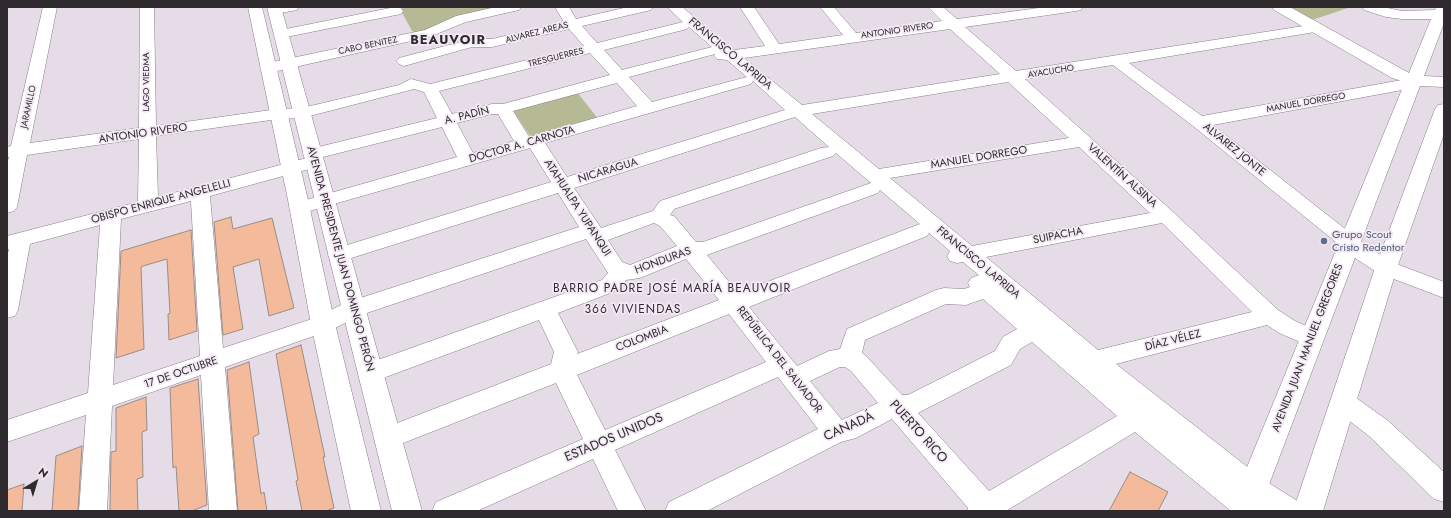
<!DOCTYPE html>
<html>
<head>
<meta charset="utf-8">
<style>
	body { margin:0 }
	#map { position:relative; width:1451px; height:518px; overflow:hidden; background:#e6dce7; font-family:Jost,sans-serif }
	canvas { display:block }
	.frame { position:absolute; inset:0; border:8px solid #2e2a2e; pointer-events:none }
	.north { position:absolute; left:16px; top:462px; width:40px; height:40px; -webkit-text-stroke:3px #f3e9f4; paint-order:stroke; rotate:38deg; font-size:11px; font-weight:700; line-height:16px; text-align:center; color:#2e2a2e }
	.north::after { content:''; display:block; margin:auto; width:14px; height:18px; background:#2e2a2e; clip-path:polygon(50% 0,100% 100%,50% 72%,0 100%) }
</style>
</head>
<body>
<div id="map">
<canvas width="1451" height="518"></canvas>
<div class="frame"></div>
<div class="north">N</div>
</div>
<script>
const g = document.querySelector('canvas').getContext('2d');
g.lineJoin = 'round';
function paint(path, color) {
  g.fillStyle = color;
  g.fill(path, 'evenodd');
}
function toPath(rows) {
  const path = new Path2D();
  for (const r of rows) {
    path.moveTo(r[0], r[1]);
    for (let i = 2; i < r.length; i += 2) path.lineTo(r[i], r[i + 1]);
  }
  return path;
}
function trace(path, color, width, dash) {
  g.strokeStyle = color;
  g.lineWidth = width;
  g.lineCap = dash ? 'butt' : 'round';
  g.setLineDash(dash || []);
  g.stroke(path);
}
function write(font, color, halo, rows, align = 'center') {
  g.font = font + ' Jost,sans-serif';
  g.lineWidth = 3.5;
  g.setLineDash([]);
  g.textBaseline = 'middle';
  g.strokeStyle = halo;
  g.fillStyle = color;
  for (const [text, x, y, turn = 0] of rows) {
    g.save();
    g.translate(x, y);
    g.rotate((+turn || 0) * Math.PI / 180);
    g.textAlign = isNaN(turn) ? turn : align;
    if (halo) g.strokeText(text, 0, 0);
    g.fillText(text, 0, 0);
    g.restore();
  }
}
const green = toPath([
	[403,7,497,7,464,14,423,31,414,32,412,31,400,9],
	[1285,7,1351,7,1309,21],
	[577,92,599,120,532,139,512,109]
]);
const building = toPath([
	[231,217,233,229,272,218,294,308,269,316,259,259,233,267,243,329,223,335,214,222,231,217],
	[191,230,197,331,169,340,168,314,170,313,167,259,143,266,141,267,144,349,116,358,121,251,191,230],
	[301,345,325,457,323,457,334,508,326,511,302,511,296,481,298,480,276,354,301,345],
	[249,362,259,434,253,437,261,494,264,492,267,511,238,511,227,370,249,362],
	[198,379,207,505,192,511,179,511,176,466,173,468,170,388,198,379],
	[146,397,147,430,142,432,143,477,137,479,138,511,110,511,111,452,116,451,116,408,146,397],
	[82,446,78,511,52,511,56,456,82,446],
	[1130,472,1168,492,1158,511,1109,511,1130,472],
	[24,484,22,511,7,511,7,490,24,484]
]);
const minor = toPath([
	[43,7,57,7,30,143,139,128,140,7,154,7,156,126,278,109,302,108,399,85,411,79,430,84,584,46,569,29,492,47,472,47,404,66,399,64,396,61,399,58,472,39,492,39,564,22,555,7,569,7,576,19,628,7,653,7,651,10,582,26,597,43,683,22,667,7,682,7,734,50,765,46,740,7,754,7,779,44,843,35,820,7,834,7,856,33,942,21,928,7,943,7,957,19,1046,7,1083,7,1081,10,1076,11,965,27,1016,71,1316,24,1321,25,1323,28,1321,31,1129,63,1202,116,1413,78,1419,80,1421,83,1419,86,1413,88,1213,125,1372,250,1394,263,1444,282,1444,298,1378,273,1358,260,1193,126,1113,65,1025,79,1173,212,1278,310,1295,321,1320,332,1324,338,1320,344,1312,347,1279,333,1267,325,1116,364,1264,480,1299,502,1303,511,1231,511,1135,432,1006,511,967,511,968,508,892,419,856,438,841,442,707,511,665,511,669,502,818,429,778,377,615,450,646,511,618,511,593,459,477,511,432,511,436,502,583,439,556,383,388,449,379,446,375,438,379,430,551,364,554,352,539,320,370,383,361,380,358,373,361,366,602,280,608,273,586,239,361,315,331,330,225,367,237,511,209,511,201,375,112,406,107,511,79,511,86,415,7,442,7,420,88,393,100,225,30,244,18,310,15,316,7,318,7,257,9,249,7,250,7,236,138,202,139,139,27,155,17,207,14,211,7,213,7,164,9,157,7,157,7,147,11,146,43,7],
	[689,27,712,47,622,70,604,50,687,29,689,27],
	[950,29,1000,74,802,105,744,58,950,29],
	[590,53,610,75,503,104,492,104,452,114,439,91,590,53],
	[715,54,714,56,717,59,727,60,747,77,652,102,629,77,715,54],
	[753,81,785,110,567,177,545,143,751,84,753,81],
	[1008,82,1069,138,879,169,812,114,1008,82],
	[617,83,637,106,529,137,513,111,617,83],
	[414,89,424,92,437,118,306,150,303,154,307,158,158,197,156,136,278,119,302,118,414,89],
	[492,114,498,114,514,141,473,153,457,123,492,114],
	[795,117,829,147,821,148,660,201,653,211,601,228,574,188,795,117],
	[442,127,457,157,292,204,289,208,292,212,299,214,530,148,551,182,331,250,328,255,331,260,338,262,345,260,558,193,579,227,345,303,315,318,223,348,210,196,320,166,323,162,319,158,442,127],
	[1079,147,1150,213,972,246,890,178,1079,147],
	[836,153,871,183,703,242,696,242,674,216,670,215,674,209,833,156,836,153],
	[880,190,920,224,738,293,707,255,878,193,880,190],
	[191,201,200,356,113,385,121,219,191,201],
	[654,223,660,226,677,246,630,265,622,262,608,240,654,223],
	[1162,223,1252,312,1098,350,986,257,1162,223],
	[929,233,950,251,947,256,950,261,957,263,963,262,979,275,971,278,968,283,970,287,964,289,944,288,936,290,847,329,840,349,829,351,797,366,749,307,927,236,929,233],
	[686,259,719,300,577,354,578,352,558,313,618,290,626,280,640,278,686,259],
	[983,299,1017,329,1003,337,995,351,908,395,902,395,867,357,862,353,865,340,946,304,966,305,983,299],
	[729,314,766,362,605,430,577,375,729,314],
	[1032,342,1117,416,989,491,918,413,1011,365,1020,349,1032,342],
	[840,367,845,367,851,371,878,403,842,420,810,381,840,367],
	[270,7,299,7,297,10,275,14,270,13,268,10,270,7],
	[395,7,401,8,403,11,401,14,281,38,276,37,274,34,276,31,281,30,395,7],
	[496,7,521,7,519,10,466,22,429,37,268,73,263,71,260,68,263,65,268,63,425,30,456,16,496,7],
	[1343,392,1352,395,1387,420,1444,472,1444,502,1434,499,1369,436,1334,409,1330,402,1334,395,1343,392]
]);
const major = toPath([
	[248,7,262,7,308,200,335,324,381,511,351,511,311,324,288,200,248,7],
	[267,7,281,7,422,511,392,511,267,7],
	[1272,7,1290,7,1409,73,1431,19,1402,19,1386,17,1364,10,1362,7,1383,7,1402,11,1435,10,1436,7,1444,7,1444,23,1424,76,1444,77,1444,87,1420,86,1259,511,1229,511,1405,82,1392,78,1274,10,1272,7],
	[1444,104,1444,134,1397,268,1323,511,1293,511,1375,268,1435,109,1438,105,1444,104]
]);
const markers = [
	[1324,241,4,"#5c6f8a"]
];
const farStreetnames = [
	["ANTONIO RIVERO",897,31,-8],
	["ALVAREZ AREAS",537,33,-14],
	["CABO BENITEZ",368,46,-12],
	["TRESGUERRES",556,58,-14],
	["AYACUCHO",1051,72,-9],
	["LAGO VIEDMA",147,82,-90],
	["MANUEL DORREGO",1306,103,-10],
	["JARAMILLO",29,107,-78]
];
const streetNames = [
	["FRANCISCO LAPRIDA",730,54,40],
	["A. PADÍN",467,116,-14],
	["ANTONIO RIVERO",143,134,-8],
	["DOCTOR A. CARNOTA",522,145,-16],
	["ALVAREZ JONTE",1234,150,39],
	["MANUEL DORREGO",979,158,-9],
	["NICARAGUA",608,171,-17],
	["VALENTÍN ALSINA",1122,176,42],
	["OBISPO ENRIQUE ANGELELLI",161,202,-15],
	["ATAHUALPA YUPANQUI",577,208,57],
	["SUIPACHA",1058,236,-11],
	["AVENIDA PRESIDENTE JUAN DOMINGO PERÓN",340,259,75],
	["HONDURAS",663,261,-20],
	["FRANCISCO LAPRIDA",978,263,40],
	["COLOMBIA",642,339,-21],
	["DÍAZ VÉLEZ",1173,341,-14],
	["AVENIDA JUAN MANUEL GREGORES",1308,348,-69],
	["REPÚBLICA DEL SALVADOR",779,360,52],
	["17 DE OCTUBRE",181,373,-19]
];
const serviceNames = [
	["Grupo Scout",1332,235],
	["Cristo Redentor",1332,248]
];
const neighbourhoodNames = [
	["BARRIO PADRE JOSÉ MARÍA BEAUVOIR",672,289],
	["366 VIVIENDAS",633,310]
];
const farDistrictnames = [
	["BEAUVOIR",448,41]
];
const nearStreetnames = [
	["CANADÁ",849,427,-24],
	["PUERTO RICO",918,432,48],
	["ESTADOS UNIDOS",614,438,-23]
];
paint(green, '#b5b994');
paint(building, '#f3bb9c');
trace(building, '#988c85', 1);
trace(minor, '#867d87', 1);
trace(major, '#867d87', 1);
paint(minor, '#fff');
paint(major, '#fff');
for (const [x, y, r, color] of markers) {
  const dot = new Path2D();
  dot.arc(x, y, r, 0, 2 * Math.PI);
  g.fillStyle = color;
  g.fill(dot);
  trace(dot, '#f3e9f4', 1.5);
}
write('9px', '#2e2a2e', '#f3e9f4', farStreetnames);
write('11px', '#2e2a2e', '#f3e9f4', streetNames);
write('11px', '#4e5e75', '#f3e9f4', serviceNames, 'left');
g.letterSpacing = '1px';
write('12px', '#312a32', '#f3e9f4', neighbourhoodNames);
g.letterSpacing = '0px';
g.letterSpacing = '1px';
write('bold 13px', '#312a32', '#f3e9f4', farDistrictnames);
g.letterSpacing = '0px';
write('13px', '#2e2a2e', '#f3e9f4', nearStreetnames);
</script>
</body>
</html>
